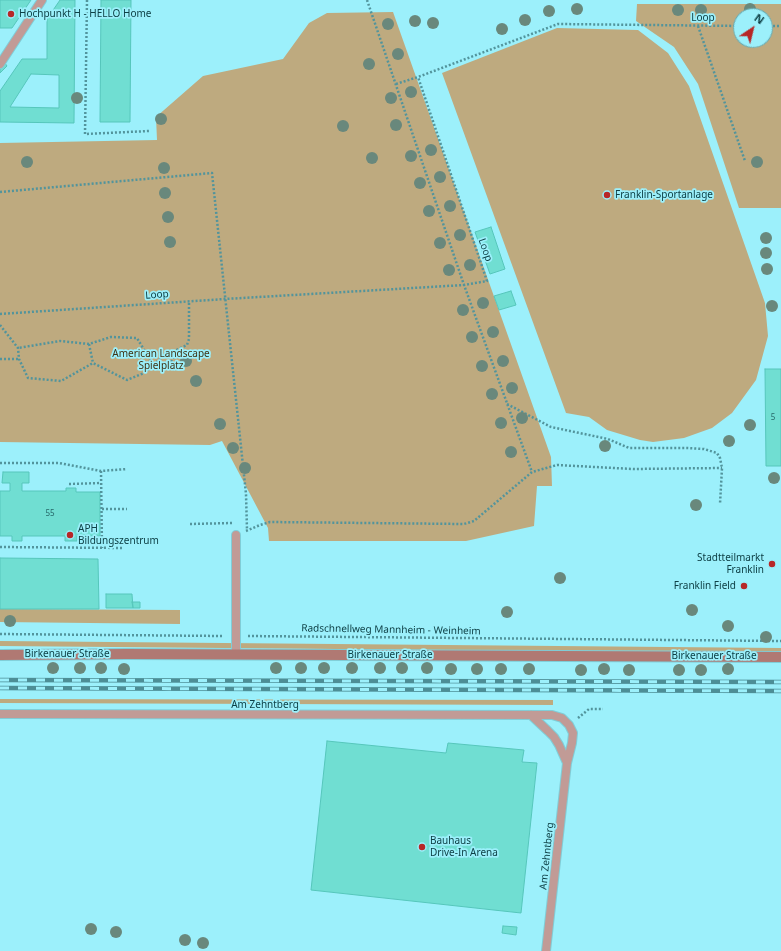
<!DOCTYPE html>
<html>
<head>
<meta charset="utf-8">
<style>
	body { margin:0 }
	#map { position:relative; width:781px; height:951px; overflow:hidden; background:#9cf0fb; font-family:"Noto Sans",sans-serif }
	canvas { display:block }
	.north { position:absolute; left:733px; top:8px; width:40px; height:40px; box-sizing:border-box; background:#9cf0fb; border:1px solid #63aab3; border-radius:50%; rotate:35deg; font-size:11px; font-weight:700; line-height:16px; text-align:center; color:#0e4046 }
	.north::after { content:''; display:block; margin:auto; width:14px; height:18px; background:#b72727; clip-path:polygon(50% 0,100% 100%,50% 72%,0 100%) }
</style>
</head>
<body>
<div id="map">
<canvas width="781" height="951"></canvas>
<div class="north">N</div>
</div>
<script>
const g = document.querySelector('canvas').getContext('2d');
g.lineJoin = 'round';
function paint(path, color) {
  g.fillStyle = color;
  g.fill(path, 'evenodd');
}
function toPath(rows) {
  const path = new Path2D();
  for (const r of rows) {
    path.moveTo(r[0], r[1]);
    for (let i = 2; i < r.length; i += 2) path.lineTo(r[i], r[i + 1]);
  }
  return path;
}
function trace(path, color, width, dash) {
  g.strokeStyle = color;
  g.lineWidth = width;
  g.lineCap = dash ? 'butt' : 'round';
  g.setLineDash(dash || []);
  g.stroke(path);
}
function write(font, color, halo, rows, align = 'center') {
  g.font = font + ' "Noto Sans",sans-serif';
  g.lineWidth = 3.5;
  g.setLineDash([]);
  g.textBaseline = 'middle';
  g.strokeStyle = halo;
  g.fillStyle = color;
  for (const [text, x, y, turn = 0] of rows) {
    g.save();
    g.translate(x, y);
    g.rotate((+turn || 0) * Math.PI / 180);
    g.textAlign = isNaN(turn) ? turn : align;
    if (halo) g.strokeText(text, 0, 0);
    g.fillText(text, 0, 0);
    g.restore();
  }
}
const green = toPath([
	[637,4,781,4,781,208,739,208,698,84,674,47,636,21],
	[741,16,765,16,765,40,741,40],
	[393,12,551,457,552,486,537,486,534,526,466,541,269,541,268,528,222,441,210,445,0,442,0,143,157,140,156,117,203,76,283,59,309,23,327,13],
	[557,28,638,30,668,53,689,86,765,303,768,336,756,380,732,413,712,428,684,438,653,442,640,440,607,430,589,417,566,413,442,73],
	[0,609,180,610,180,624,0,622],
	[0,641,781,648,781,653,0,646],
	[0,699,553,700,553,705,0,703]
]);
const building = toPath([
	[0,0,31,0,12,28,0,28,0,0],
	[60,0,75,0,74,123,0,122,0,91,22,59,47,59,47,19,60,0],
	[31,74,59,75,59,108,10,107,31,74],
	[101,0,131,0,130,122,100,122,101,0],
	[0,56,7,66,0,73,0,56],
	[491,227,505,269,490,274,475,232,491,227],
	[511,291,516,305,499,310,494,296,511,291],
	[765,369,781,369,781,466,766,466,765,369],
	[3,472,29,472,29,483,22,483,22,491,66,491,66,488,76,488,76,492,100,492,100,536,77,536,77,541,65,541,65,536,22,536,22,541,12,541,12,536,0,536,0,491,10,491,10,483,2,483,3,472],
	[0,558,98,559,99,609,0,609,0,558],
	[106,594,132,594,133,608,106,608,106,594],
	[132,602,140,602,140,608,133,608,132,602],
	[327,741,446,753,448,743,524,750,522,762,537,763,521,913,311,890,327,741],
	[503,926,517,927,516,935,502,933,503,926]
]);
const path = toPath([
	[87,0,85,134,149,131],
	[367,0,464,285,532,472],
	[698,26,745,161],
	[765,26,781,26],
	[396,84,418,77,558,24,741,26],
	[0,192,212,173,246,494,247,530],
	[0,314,225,299,464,285,487,281,418,77],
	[0,325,18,348,19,359,28,378,61,381,93,363,127,380,144,373,153,365,137,338,111,337,89,344,60,341,18,348],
	[89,344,93,363],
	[0,359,19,359],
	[153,365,164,356,187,345,189,339,189,301],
	[154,365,164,368,169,365,178,351],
	[507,404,551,427,608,439,629,448,688,448,704,449,717,453,720,458,722,468,720,504],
	[0,463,59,463,101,471,127,469],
	[101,471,102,548],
	[69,484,101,483],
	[102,509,127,509],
	[190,524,232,523],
	[246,531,260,525,270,522,464,524,474,521,532,472,557,465,633,469,722,468],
	[0,547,124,548],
	[0,634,223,636],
	[248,636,781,641],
	[578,718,589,709,603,709]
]);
const lane = toPath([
	[0,64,42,0],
	[236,535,236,655],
	[0,714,552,715,562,718,569,725,573,733,572,743,567,763,546,951],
	[531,715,548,731,554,737,559,745,567,763]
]);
const secondary = toPath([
	[0,655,127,654,781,657]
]);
const rail = toPath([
	[0,680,781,682],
	[0,688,781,691]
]);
const trees = [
	[577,9],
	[750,9],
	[678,10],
	[701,10],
	[549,11],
	[525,20],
	[415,21],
	[433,23],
	[388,24],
	[502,29],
	[398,54],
	[369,64],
	[411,92],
	[77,98],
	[391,98],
	[161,119],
	[396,125],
	[343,126],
	[431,150],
	[411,156],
	[372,158],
	[27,162],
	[757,162],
	[164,168],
	[440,177],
	[420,183],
	[165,193],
	[450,206],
	[429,211],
	[168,217],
	[460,235],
	[766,238],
	[170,242],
	[440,243],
	[766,253],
	[470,265],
	[767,269],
	[449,270],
	[483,303],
	[772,306],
	[463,310],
	[493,332],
	[472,337],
	[186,361],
	[503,361],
	[482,366],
	[196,381],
	[512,388],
	[492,394],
	[522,418],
	[501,423],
	[220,424],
	[750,425],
	[729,441],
	[605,446],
	[233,448],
	[511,452],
	[245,468],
	[774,478],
	[696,505],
	[560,578],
	[692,610],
	[507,612],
	[10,621],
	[728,626],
	[766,637],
	[53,668],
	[80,668],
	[101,668],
	[276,668],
	[301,668],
	[324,668],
	[352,668],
	[380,668],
	[402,668],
	[427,668],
	[124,669],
	[451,669],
	[477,669],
	[501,669],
	[529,669],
	[604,669],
	[728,669],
	[581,670],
	[629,670],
	[679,670],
	[701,670],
	[91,929],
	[116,932],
	[185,940],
	[203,943]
];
const markers = [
	[11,14,4,"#b72727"],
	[607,195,4,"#b72727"],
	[70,535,4,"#b72727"],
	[772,564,4,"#b72727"],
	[744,586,4,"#b72727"],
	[422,847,4,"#b72727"]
];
const numberNames = [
	["5",773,418],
	["55",50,514]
];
const poiNames = [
	["Hochpunkt H - HELLO Home",19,14],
	["Franklin-Sportanlage",615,195],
	["APH",78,529],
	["Bildungszentrum",78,541],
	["Stadtteilmarkt",764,558,"right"],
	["Franklin",764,570,"right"],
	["Franklin Field",736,586,"right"],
	["Bauhaus",430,841],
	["Drive-In Arena",430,853]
];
const streetNames = [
	["Loop",703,18],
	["Loop",485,250,71],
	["Loop",157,295,-4],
	["Radschnellweg Mannheim - Weinheim",391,630,1],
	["Birkenauer Straße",67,654],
	["Birkenauer Straße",390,655],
	["Birkenauer Straße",714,656],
	["Am Zehntberg",265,705],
	["Am Zehntberg",547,856,-84]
];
const parkNames = [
	["American Landscape",161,354],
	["Spielplatz",161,366]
];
paint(green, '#beaa7f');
paint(building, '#70ded2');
trace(building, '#56c6bb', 1);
trace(lane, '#80cdd7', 10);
trace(secondary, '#80cdd7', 12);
trace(path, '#52949c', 2.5, [2, 2]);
trace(lane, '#c19b96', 8);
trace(secondary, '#b07973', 10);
trace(rail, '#4d8e96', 4.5);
trace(rail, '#9cf0fb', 3, [9]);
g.fillStyle = '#69887c';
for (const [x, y] of trees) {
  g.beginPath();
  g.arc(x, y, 6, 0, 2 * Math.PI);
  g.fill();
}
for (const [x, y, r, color] of markers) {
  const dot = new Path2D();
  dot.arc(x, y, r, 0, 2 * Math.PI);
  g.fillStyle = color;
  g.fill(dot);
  trace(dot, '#9cf0fb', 1.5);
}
write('8px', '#266869', null, numberNames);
write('10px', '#0e4046', '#9cf0fb', poiNames, 'left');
write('10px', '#0e4046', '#9cf0fb', streetNames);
write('10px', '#3f3315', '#9cf0fb', parkNames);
</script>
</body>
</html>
